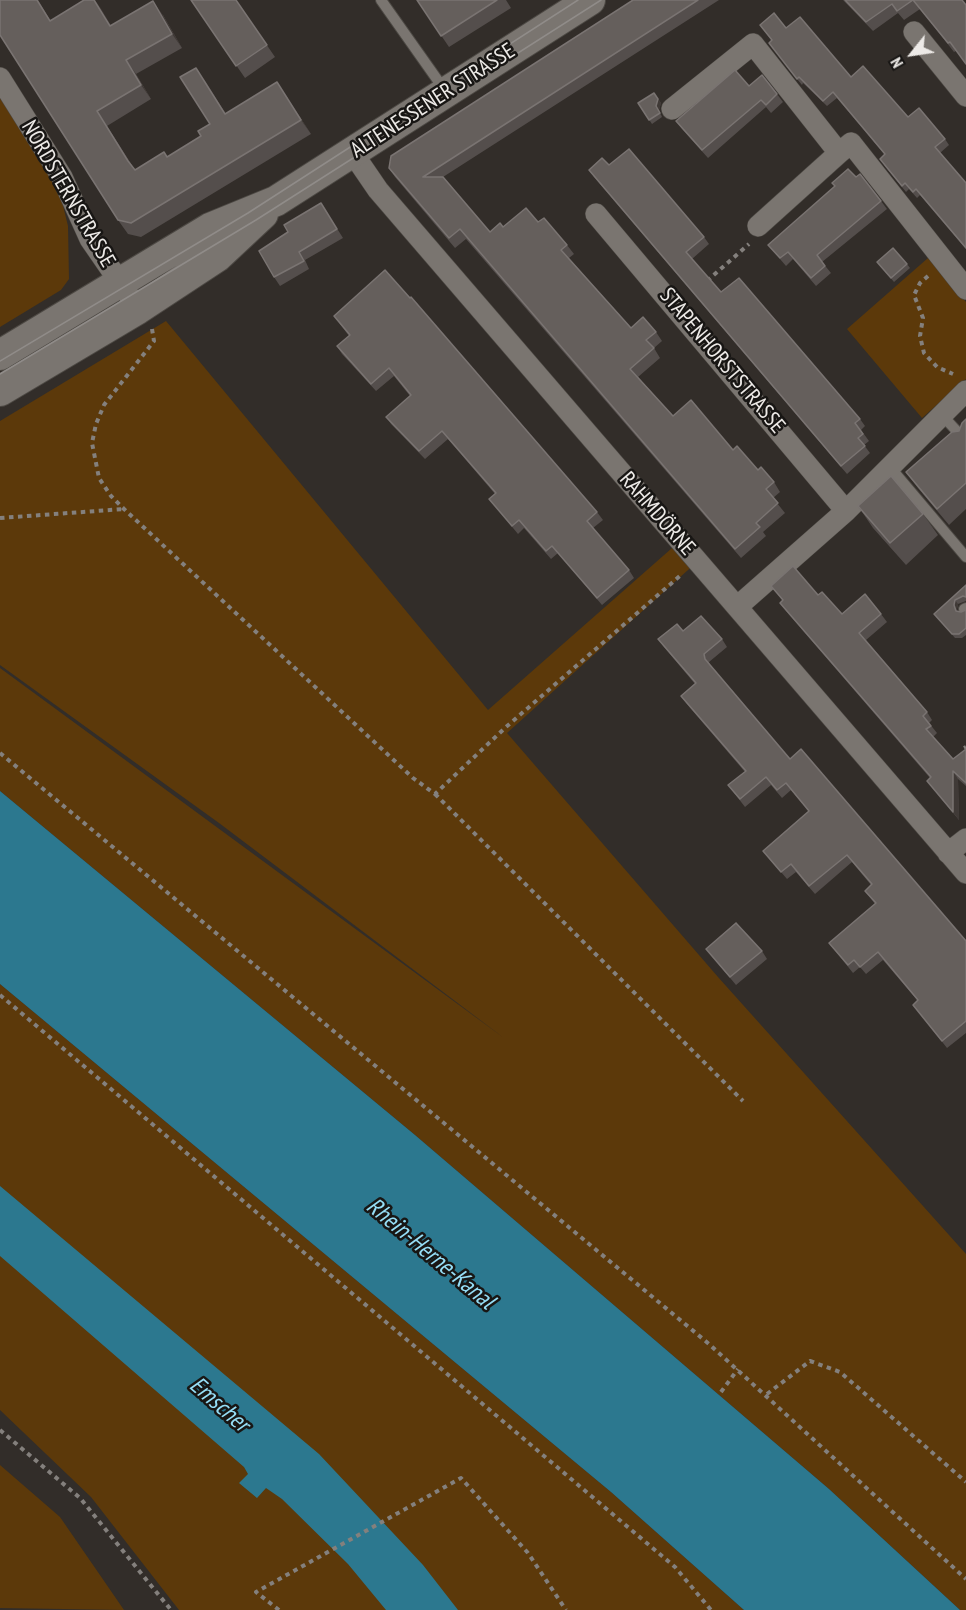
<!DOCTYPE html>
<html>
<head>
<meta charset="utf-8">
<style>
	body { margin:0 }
	#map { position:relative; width:966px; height:1610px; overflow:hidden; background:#322d29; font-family:"PT Sans Narrow",sans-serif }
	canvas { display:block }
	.north { position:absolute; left:882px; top:24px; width:60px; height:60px; -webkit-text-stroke:4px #181614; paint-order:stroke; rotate:240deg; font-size:16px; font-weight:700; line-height:24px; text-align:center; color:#edeae7 }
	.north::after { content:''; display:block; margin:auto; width:21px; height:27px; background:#edeae7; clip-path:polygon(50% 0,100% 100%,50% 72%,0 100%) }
</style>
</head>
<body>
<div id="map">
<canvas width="966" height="1610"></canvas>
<div class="north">N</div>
</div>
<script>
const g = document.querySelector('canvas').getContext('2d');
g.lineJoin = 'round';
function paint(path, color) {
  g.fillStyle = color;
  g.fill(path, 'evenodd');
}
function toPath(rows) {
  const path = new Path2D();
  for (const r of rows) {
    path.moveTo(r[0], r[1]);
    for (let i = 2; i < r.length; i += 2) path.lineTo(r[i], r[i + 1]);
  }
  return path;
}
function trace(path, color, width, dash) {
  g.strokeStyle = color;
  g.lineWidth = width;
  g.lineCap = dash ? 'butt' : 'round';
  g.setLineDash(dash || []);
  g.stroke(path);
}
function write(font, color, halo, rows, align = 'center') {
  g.font = font + ' "PT Sans Narrow",sans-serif';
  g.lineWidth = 5;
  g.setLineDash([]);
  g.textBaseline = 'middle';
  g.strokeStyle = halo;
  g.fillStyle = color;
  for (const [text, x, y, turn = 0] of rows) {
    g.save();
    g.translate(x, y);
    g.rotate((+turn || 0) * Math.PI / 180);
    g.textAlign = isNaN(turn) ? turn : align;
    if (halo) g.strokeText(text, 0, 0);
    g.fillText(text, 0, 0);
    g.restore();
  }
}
const green = toPath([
	[0,87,56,177,68,226,69,279,61,290,0,327],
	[928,258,966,302,966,379,922,418,847,329],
	[166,321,488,710,680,541,698,561,507,733,718,977,966,1254,966,1610,960,1610,829,1489,415,1135,0,791,0,668,504,1038,219,823,0,665,0,421],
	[0,984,611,1492,744,1610,179,1610,91,1497,0,1410],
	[0,1465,60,1517,124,1610,0,1608]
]);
const water = toPath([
	[0,791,415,1135,829,1489,960,1610,744,1610,611,1492,0,984],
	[0,1186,319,1454,423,1565,458,1610,386,1610,348,1564,282,1499,266,1488,257,1498,239,1483,248,1474,244,1467,0,1256]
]);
const path = toPath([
	[928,276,920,283,914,295,923,318,920,336,924,353,937,367,953,374],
	[707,281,749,244],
	[152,329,154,341,104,405,96,424,92,443,99,478,111,496,124,509,413,778,435,794,506,727,681,575],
	[0,518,124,509],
	[964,748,966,747],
	[0,753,709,1344,966,1579],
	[435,794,743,1101],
	[0,995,675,1567,711,1610],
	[721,1392,738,1369],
	[767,1394,810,1361,840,1372,966,1482],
	[0,1430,80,1498,171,1610],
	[279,1610,256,1592,461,1478,528,1553,566,1610]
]);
const service = toPath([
	[381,0,446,92],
	[942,415,966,441],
	[890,467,966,557],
	[964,609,966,608]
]);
const minor = toPath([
	[914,32,966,96],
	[0,78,62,177,90,239,128,294],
	[672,109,753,44,839,153,851,143,966,289],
	[352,152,378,190,966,873],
	[596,214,846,511],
	[758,226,839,153],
	[737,607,846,511,966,391],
	[948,853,966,839]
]);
const secondary = toPath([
	[0,355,210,228,276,201,590,0],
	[0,391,138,309,217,257,263,214]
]);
const tram = toPath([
	[0,361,248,213,578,0],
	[0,374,256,220,601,0]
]);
const wall = toPath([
	[0,0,38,0,50,20,95,0,111,26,163,15,182,48,136,74,151,99,107,126,135,170,164,152,168,157,201,136,210,124,196,68,226,114,277,82,311,134,141,237,128,234,118,220],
	[191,0,236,0,275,57,245,78],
	[417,0,506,0,511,8,449,47],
	[633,0,719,0,443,177,490,232,503,227,538,222,567,245,574,254,569,258,631,328,656,332,662,341,654,348,660,358,638,377,673,416,733,450,774,482,780,492,773,498,785,513,763,532,766,536,741,558,466,239,455,248,395,177,389,168],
	[843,0,962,0,956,51,954,52,920,9,904,20,898,13,873,31],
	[760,25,786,28,851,77,908,117,945,139,949,145,940,153,966,183,966,249,920,195,917,198,909,189,906,192,884,165,885,155,837,98,827,106,803,83,802,85,787,67,772,41],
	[749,86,777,94,783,102,771,113,766,107,708,158,682,129,676,121],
	[654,93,661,103,659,110,662,117,652,124,638,103],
	[609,165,704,237,709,244,692,259,721,292,860,419,865,426,861,430,869,441,864,445,870,453,847,474,594,177,589,170],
	[856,177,881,201,887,209,822,262,831,273,816,286,793,259,786,266,768,245],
	[321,203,343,238,305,260,309,269,280,286,274,277,288,232],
	[877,262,907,264,910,268,894,282],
	[334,316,597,512,603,520,593,528,629,570,634,578,602,605,558,553,551,559,524,528,518,534,489,499,495,494,448,439,425,459,391,424,386,417,410,396,394,376,376,391,342,354,337,346,349,336],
	[966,419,966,509,949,525,918,488,906,472,959,431],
	[858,506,923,514,938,535,906,565,873,528],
	[966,585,966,601,958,604,957,609,957,611,961,612,966,610,966,635,962,638,955,638,934,614],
	[771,586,818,595,842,614,881,614,887,622,866,640,927,712,932,720,929,723,937,733,933,737,953,759,966,749,966,786,958,779,959,820,927,781,930,778,786,611,780,603,783,601],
	[683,631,722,639,727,647,709,662,710,665,790,759,966,941,966,1033,947,1048,913,1005,918,1001,883,960,866,974,860,967,853,973,829,943,875,904,865,891,871,885,852,862,815,894,796,872,787,879,763,851,809,811,791,790,782,798,771,785,745,807,728,785,745,772,686,703,681,696,695,684,664,647,658,639],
	[706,949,762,951,767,959,736,985]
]);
const shadedWall = toPath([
	[95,0,102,10,120,41,110,26],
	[153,1,163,15,182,48,172,34],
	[126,60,136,74,151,99,141,85],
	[196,68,206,82,235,129,225,114],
	[277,82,287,97,311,134,301,120],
	[658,99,661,103,659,110,662,117,656,106],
	[97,111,107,126,138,176,128,161],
	[955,600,958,604,957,609,959,615,954,605],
	[953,771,958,779,959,820,953,812]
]);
const building = toPath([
	[0,0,37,0,50,21,84,0,94,0,110,26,153,1,172,34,126,60,141,85,97,111,128,161,135,170,164,152,167,157,201,136,198,131,210,124,180,77,196,68,225,114,277,82,301,120,131,223,118,220,0,35,0,0],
	[191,0,236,0,267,45,236,66,191,0],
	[417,0,497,0,441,36,417,0],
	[633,0,698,0,423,177,443,177,490,232,500,223,503,227,526,208,538,222,544,218,567,245,561,250,631,328,643,317,656,332,646,340,654,348,630,369,673,416,691,400,733,450,737,446,758,470,761,467,774,482,766,489,778,503,756,523,760,527,735,549,460,229,449,238,389,168,391,156,633,0],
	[845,0,913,0,897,11,892,4,866,22,845,0],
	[913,0,962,0,966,5,966,64,950,42,948,43,913,0],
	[774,13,786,28,800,17,851,77,863,66,908,117,919,108,945,139,935,147,966,183,966,248,916,189,913,192,905,183,902,186,880,159,885,154,833,92,823,101,799,77,797,79,769,43,772,40,760,25,774,13],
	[735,70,749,86,762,75,777,94,766,105,761,100,702,150,676,121,735,70],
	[654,93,658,99,656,106,660,113,649,120,638,103,654,93],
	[629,149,704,237,686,252,721,292,739,278,860,419,855,423,863,434,858,438,865,446,841,466,589,170,602,158,609,165,629,149],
	[848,169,856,177,860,174,881,201,817,255,825,266,811,278,788,252,780,258,768,245,835,186,832,183,848,169],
	[321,203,337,229,299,252,304,261,274,277,259,251,288,232,284,225,321,203],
	[893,248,907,264,891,278,877,262,893,248],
	[385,270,410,298,411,297,597,512,587,521,629,570,597,598,552,546,546,551,519,520,512,526,489,499,496,493,442,431,419,451,386,417,411,395,389,368,371,384,337,346,350,335,334,316,385,270],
	[966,419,966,483,937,509,906,472,952,432,959,431,962,423,966,419],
	[891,476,923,514,890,543,858,506,891,476],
	[793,566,818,595,822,592,842,614,865,594,881,614,859,633,927,712,923,716,931,726,926,729,953,759,966,749,966,783,953,771,953,812,927,781,931,777,780,603,783,600,771,586,793,566],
	[966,585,966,597,963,596,955,600,954,605,956,611,961,612,966,610,966,628,959,634,952,634,934,614,966,585],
	[701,616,722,639,704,654,705,659,790,759,801,749,966,941,966,1021,942,1041,913,1005,918,1000,878,952,860,967,854,960,848,965,829,943,876,903,865,891,872,884,847,855,809,886,791,864,781,872,763,851,809,811,786,783,777,790,766,777,740,799,728,785,746,771,681,696,696,683,658,639,677,624,683,631,701,616],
	[736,923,762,951,730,977,706,949,736,923]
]);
const streetNames = [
	["ALTENESSENER STRASSE",433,101,-33],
	["NORDSTERNSTRASSE",68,194,60],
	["STAPENHORSTSTRASSE",722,361,50],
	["RAHMDÖRNE",657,514,49]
];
const waterNames = [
	["Rhein-Herne-Kanal",430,1254,40],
	["Emscher",219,1405,41]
];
paint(green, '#5c390a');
paint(water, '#2c788f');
trace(service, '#4d4944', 12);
trace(minor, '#4d4944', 22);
trace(secondary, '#4d4944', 32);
trace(path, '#84807d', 4, [4.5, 4.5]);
trace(service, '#7a7570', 10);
trace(minor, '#7a7570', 21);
trace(secondary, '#7a7570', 30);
trace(tram, '#908c89', 1.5);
paint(wall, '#544e4c');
paint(shadedWall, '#403a37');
paint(building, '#655f5c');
trace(building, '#7a7472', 1.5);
write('22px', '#edeae7', '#181614', streetNames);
write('italic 24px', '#95ddf5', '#181614', waterNames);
</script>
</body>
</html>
